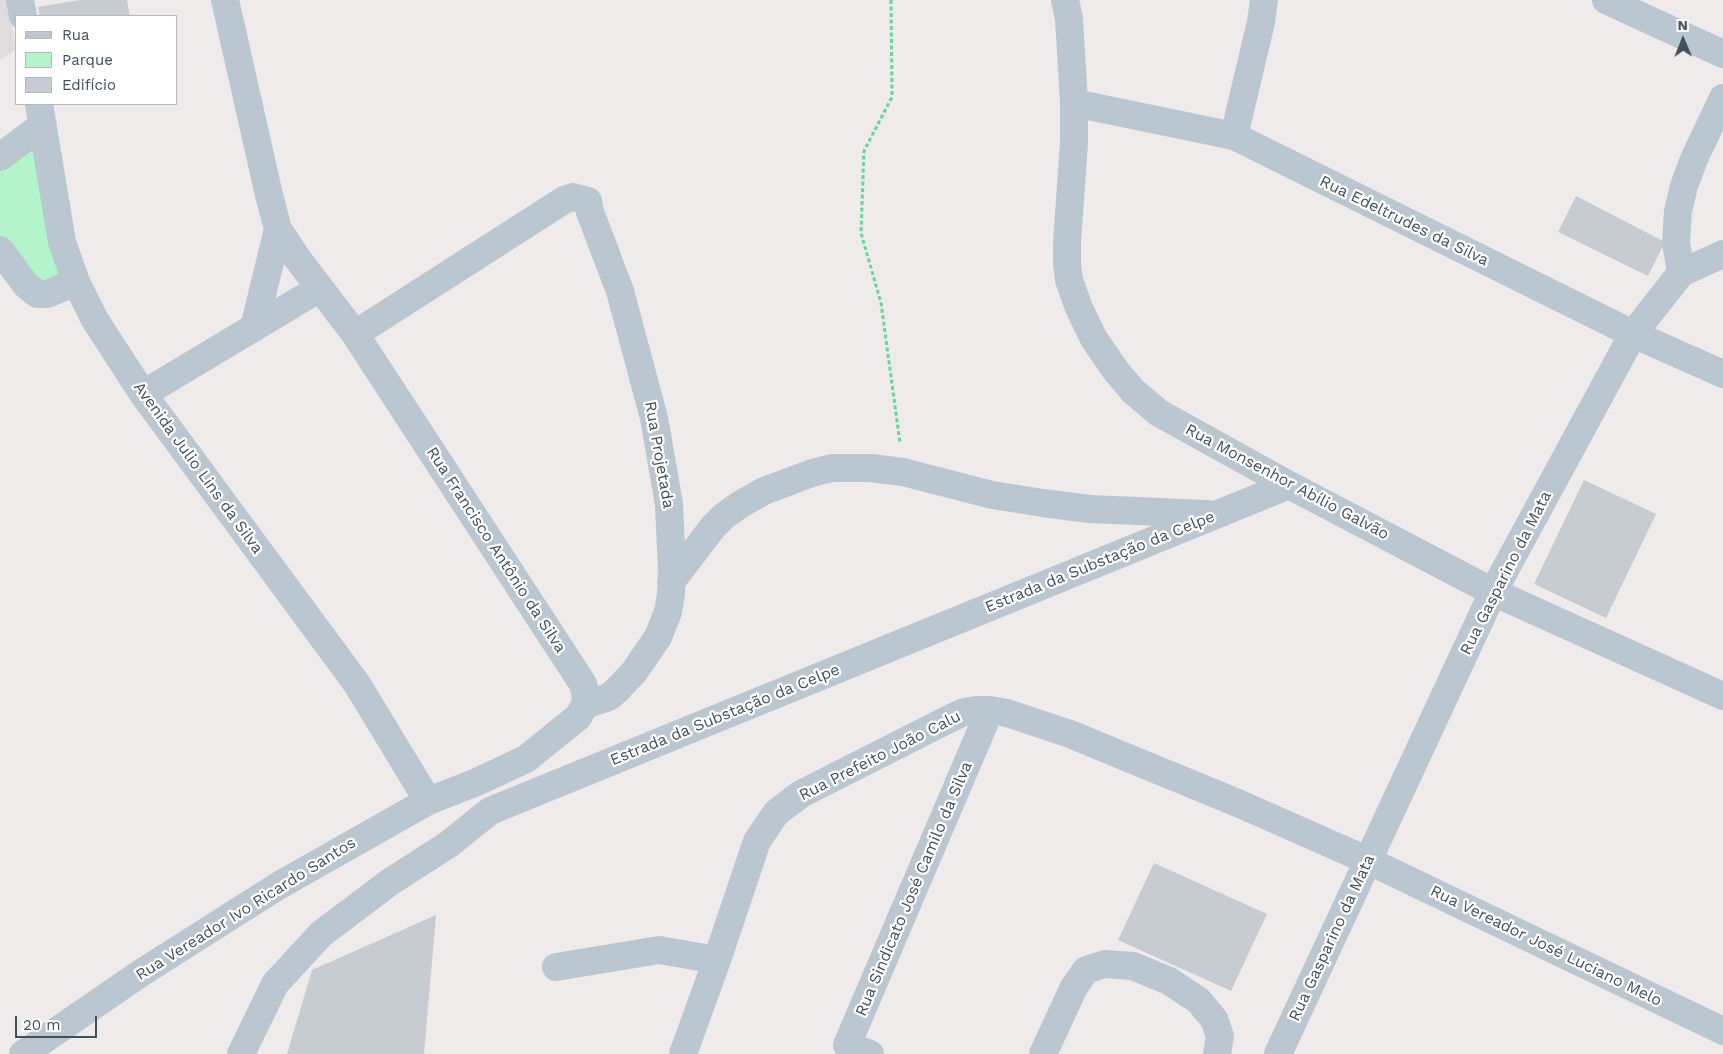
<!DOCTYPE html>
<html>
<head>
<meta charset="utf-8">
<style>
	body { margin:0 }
	#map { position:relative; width:1723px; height:1054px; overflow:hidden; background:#efebeb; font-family:"Work Sans",sans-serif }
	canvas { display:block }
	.legend { position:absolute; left:15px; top:15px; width:162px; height:90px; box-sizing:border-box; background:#fff; border:1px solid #b3b9bd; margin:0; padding:6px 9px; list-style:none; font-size:15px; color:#42505b }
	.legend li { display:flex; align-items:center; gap:10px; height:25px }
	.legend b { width:25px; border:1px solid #b3b9bd }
	.north { position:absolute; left:1658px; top:15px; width:50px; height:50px; -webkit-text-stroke:4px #fff; paint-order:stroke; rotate:359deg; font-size:14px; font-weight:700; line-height:20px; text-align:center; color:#42505b }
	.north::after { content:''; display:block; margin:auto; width:18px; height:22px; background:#42505b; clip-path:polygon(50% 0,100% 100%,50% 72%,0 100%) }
	.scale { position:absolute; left:15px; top:1016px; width:82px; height:22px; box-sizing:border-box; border:2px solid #42505b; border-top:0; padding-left:6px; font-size:15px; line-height:18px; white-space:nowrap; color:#42505b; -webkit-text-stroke:4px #fff; paint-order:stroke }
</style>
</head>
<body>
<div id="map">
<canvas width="1723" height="1054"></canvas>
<ul class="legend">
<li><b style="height:6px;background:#bac7d1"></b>Rua</li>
<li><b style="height:14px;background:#b3f4cb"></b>Parque</li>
<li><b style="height:14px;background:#c7cbd2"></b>Edifício</li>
</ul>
<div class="north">N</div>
<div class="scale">20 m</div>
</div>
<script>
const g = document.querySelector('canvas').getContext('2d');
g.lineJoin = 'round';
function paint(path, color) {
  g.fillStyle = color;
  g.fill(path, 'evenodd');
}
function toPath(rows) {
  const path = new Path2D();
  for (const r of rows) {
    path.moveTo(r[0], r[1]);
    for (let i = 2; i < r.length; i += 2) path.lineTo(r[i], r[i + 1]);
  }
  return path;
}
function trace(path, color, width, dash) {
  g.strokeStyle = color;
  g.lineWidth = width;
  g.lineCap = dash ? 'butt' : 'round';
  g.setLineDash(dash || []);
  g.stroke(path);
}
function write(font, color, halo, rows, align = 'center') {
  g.font = font + ' "Work Sans",sans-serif';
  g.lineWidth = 4.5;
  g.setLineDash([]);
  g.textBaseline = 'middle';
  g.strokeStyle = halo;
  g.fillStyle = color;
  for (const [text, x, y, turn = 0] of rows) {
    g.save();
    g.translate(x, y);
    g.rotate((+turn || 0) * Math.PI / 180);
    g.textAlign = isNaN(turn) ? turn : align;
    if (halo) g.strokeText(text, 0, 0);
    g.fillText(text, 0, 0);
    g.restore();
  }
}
const education = toPath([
	[0,0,8,0,16,49,0,60]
]);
const green = toPath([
	[39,133,67,270,38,287,0,237,0,162]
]);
const building = toPath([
	[80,0,127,0,130,16,40,16,38,7],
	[1576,196,1665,242,1648,276,1558,232],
	[1584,480,1656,514,1606,618,1534,584],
	[1154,863,1267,914,1231,991,1118,940],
	[436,915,424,1054,287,1054,312,970]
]);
const path = toPath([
	[891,0,892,97,864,151,861,233,881,303,900,443]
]);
const minor = toPath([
	[20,0,23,16],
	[1065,0,1069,19,1074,103,1074,143,1067,242,1067,264,1069,280,1079,308,1094,339,1116,371,1133,391,1159,413,1289,485,1493,592,1723,696],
	[1606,0,1723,54],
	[1074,103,1234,136,1633,334,1723,374],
	[39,104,62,242,76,282,95,320,143,394,357,684,428,801],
	[1234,136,1261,22,1264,0],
	[0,157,43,125],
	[0,250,26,285,37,294,47,294,76,282],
	[1681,273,1676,243,1678,211,1684,186,1694,159,1723,98],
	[254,328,278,229],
	[355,334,564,200,573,197,588,201,590,212,620,291,654,418,669,504,672,571,671,594,668,612,658,637,634,672,617,690,609,697,585,705],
	[143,394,320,288],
	[671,582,713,527,724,516,741,504,764,491,812,473,832,468,871,468,903,472,992,495,1043,503,1089,509,1207,514],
	[556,967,659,950,717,960],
	[23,1054,141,973,278,886,428,801,477,782,526,759,578,717,585,705,586,696,583,684,355,334,297,258,278,229,269,195,225,0],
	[241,1054,275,984,321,934,390,882,449,844,490,811,1289,485],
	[683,1054,717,960,757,841,776,813,801,794,949,719,964,712,976,710,990,710,1007,713,1070,734,1240,804,1369,861,1723,1031],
	[870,1054,847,1045,990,710],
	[1043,1054,1074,987,1086,970,1105,964,1133,966,1169,981,1198,1000,1214,1019,1220,1036,1217,1054],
	[1278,1054,1493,592,1633,334,1681,273,1723,254]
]);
const streetNames = [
	["Rua Edeltrudes da Silva",1404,221,26],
	["Rua Projetada",659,455,80],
	["Avenida Julio Lins da Silva",198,468,54],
	["Rua Monsenhor Abílio Galvão",1287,482,28],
	["Rua Francisco Antônio da Silva",496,550,57],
	["Estrada da Substação da Celpe",1100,562,-22],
	["Rua Gasparino da Mata",1506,573,-63],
	["Estrada da Substação da Celpe",725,715,-22],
	["Rua Prefeito João Calu",880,756,-27],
	["Rua Sindicato José Camilo da Silva",914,889,-67],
	["Rua Vereador Ivo Ricardo Santos",246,909,-32],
	["Rua Gasparino da Mata",1332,938,-65],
	["Rua Vereador José Luciano Melo",1546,946,26]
];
paint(education, '#e0dcdd');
paint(green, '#b3f4cb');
paint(building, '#c7cbd2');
trace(path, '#67d69d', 3, [4, 2.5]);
trace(minor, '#bac7d1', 28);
write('16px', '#42505b', '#fff', streetNames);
</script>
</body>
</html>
